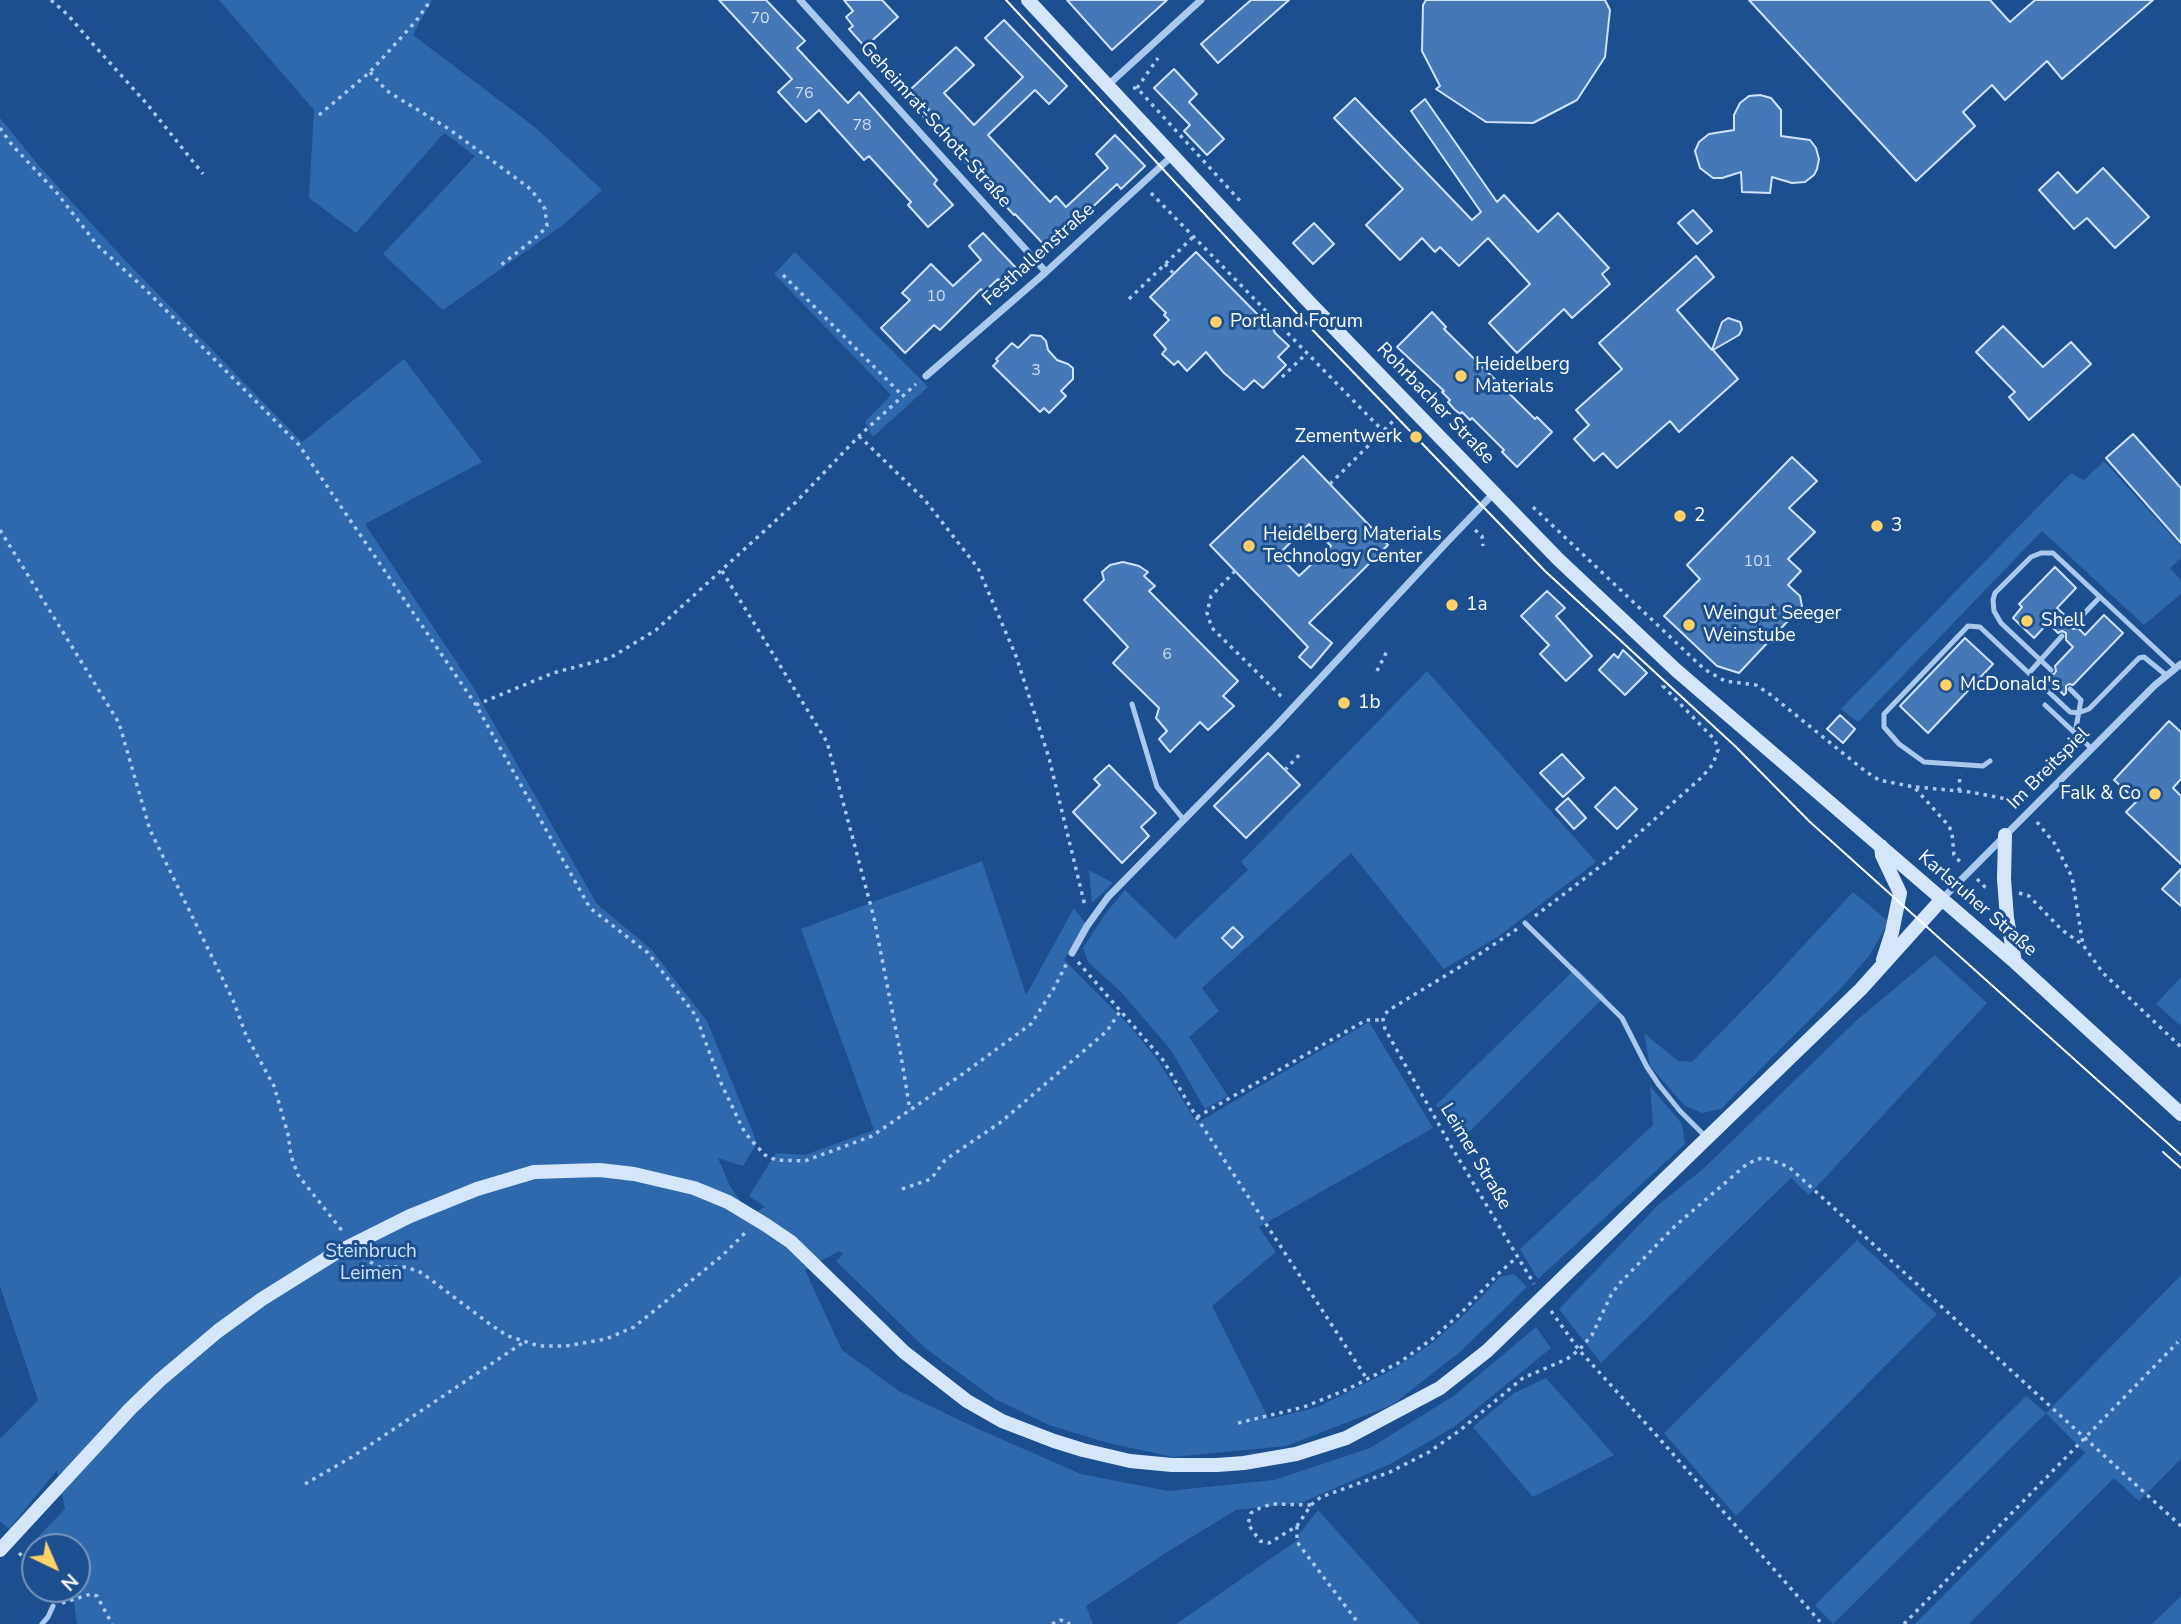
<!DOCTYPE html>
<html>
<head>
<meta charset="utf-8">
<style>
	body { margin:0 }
	#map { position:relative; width:2181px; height:1624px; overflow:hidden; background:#1b4f8f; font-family:"Nunito Sans",sans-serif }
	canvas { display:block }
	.north { position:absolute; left:21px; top:1533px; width:70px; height:70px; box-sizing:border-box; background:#1b4f8f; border:2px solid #7695bc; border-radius:50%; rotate:136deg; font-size:19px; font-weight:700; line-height:28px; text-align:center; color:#fff }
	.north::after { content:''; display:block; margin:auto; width:24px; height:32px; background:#ffd166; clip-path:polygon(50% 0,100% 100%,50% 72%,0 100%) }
</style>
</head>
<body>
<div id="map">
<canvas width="2181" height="1624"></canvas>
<div class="north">N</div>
</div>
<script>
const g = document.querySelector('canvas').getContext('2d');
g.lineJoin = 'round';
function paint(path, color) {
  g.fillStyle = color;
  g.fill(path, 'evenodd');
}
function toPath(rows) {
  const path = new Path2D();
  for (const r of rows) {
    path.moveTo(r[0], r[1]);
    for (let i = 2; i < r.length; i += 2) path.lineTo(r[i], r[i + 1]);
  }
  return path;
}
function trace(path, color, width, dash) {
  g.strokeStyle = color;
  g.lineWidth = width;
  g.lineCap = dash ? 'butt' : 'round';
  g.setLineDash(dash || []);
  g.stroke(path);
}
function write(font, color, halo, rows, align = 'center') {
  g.font = font + ' "Nunito Sans",sans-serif';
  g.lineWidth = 6;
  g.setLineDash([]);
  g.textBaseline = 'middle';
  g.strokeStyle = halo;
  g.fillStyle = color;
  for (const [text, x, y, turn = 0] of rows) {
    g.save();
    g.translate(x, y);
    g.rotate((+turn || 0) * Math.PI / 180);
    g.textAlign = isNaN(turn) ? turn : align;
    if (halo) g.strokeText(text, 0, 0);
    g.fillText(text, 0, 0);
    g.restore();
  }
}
const green = toPath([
	[219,0,432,0,413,35,536,128,602,190,563,225,443,310,383,254,475,156,444,133,356,233,309,198,314,110],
	[0,118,40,167,121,256,302,442,404,359,482,462,365,524,473,687,597,904,651,949,707,1021,757,1143,743,1166,718,1158,730,1186,750,1215,765,1207,749,1196,776,1153,805,1155,874,1130,801,929,982,861,1026,995,1074,908,1085,923,1064,960,1128,1024,1157,1059,1197,1123,1369,1022,1433,1128,1259,1227,1276,1252,1212,1306,1269,1419,1318,1407,1388,1372,1431,1344,1468,1311,1500,1277,1514,1274,1527,1287,1460,1352,1392,1405,1286,1446,1173,1457,1108,1443,1049,1425,995,1399,925,1348,836,1261,843,1254,839,1251,805,1270,842,1350,899,1391,976,1428,1081,1474,1168,1491,1274,1480,1370,1448,1455,1395,1536,1327,1551,1348,1454,1427,1390,1464,1301,1503,1236,1510,1164,1554,1086,1606,1093,1624,77,1624,72,1589,77,1589,77,1547,35,1547,35,1551,29,1546,65,1509,57,1470,9,1529,0,1521,0,1439,38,1400,0,1286],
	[795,252,928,387,873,437,865,422,891,395,774,274],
	[2104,461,2181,546,2181,558,2170,568,2181,580,2181,594,2144,625,2042,531,1858,722,1841,709,2071,473,2084,480],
	[1427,671,1596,862,1499,936,1444,969,1351,853,1202,988,1219,1011,1189,1037,1228,1096,1205,1109,1171,1050,1120,991,1088,962,1083,948,1106,913,1125,890,1175,939,1248,870,1241,862],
	[1089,870,1113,883,1092,903],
	[1853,892,1889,922,1869,956,1842,987,1721,1109,1702,1113,1684,1105,1650,1066,1644,1033,1678,1061,1692,1062,1768,984],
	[1935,955,1987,1003,1809,1195,1791,1178,1601,1363,1559,1309,1658,1205,1703,1169,1857,1020],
	[1576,968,1605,996,1459,1142,1436,1105],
	[2181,977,2181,1026,2156,1004],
	[1650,1086,1682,1124,1685,1144,1538,1279,1520,1249,1653,1125],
	[1857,1240,1937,1314,1736,1516,1664,1433],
	[2181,1275,2181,1459,2139,1501,2114,1478,1969,1624,1915,1624,2085,1453,2046,1413,1833,1624,1815,1605,2026,1396,2046,1413],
	[1546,1378,1614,1455,1533,1497,1473,1427,1514,1393],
	[1318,1510,1420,1624,1176,1624,1299,1539,1300,1533],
	[2181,1596,2181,1624,2152,1624]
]);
const building = toPath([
	[719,0,766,0,805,41,797,48,848,103,859,92,937,180,934,184,953,205,928,227,908,205,911,202,869,156,864,160,819,110,806,122,778,92,792,79,719,0],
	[844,0,882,0,898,17,865,47,849,29,853,26,846,17,853,11,844,0],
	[1067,0,1167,0,1112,50,1067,0],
	[1251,0,1289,0,1218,63,1201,44,1251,0],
	[1426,0,1605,0,1610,10,1605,57,1577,100,1533,123,1486,122,1436,89,1440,86,1422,51,1423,5,1426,0],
	[1749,0,1990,0,2010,22,2035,0,2153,0,2062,79,2047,61,2005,100,1992,85,1963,112,1975,126,1916,181,1749,0],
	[1004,20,1067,86,1049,104,1035,90,988,135,1050,202,1056,196,1066,207,1108,168,1096,154,1115,135,1145,166,1121,189,1117,184,1048,249,1015,214,1014,215,923,116,929,109,911,89,956,47,974,65,944,93,974,125,1023,77,985,38,1004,20],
	[1174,69,1197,94,1189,102,1224,139,1207,155,1184,131,1190,125,1154,88,1174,69],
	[1760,95,1771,98,1781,110,1781,136,1810,140,1816,148,1819,159,1817,169,1814,175,1805,182,1792,183,1772,177,1770,193,1742,192,1741,172,1722,178,1713,178,1700,168,1695,151,1699,142,1709,134,1734,130,1734,115,1740,103,1749,96,1760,95],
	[1355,98,1472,220,1481,212,1411,111,1425,99,1497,202,1504,195,1538,232,1558,213,1609,268,1602,274,1610,284,1572,318,1564,309,1517,353,1489,323,1530,284,1488,238,1459,266,1440,247,1435,252,1422,238,1400,260,1366,225,1403,189,1334,118,1355,98],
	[2103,168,2149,217,2115,248,2087,218,2074,229,2039,190,2058,172,2077,193,2103,168],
	[1693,210,1712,231,1697,244,1678,223,1693,210],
	[1314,223,1334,244,1313,264,1293,243,1314,223],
	[983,233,1017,269,1002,283,998,279,984,292,981,289,940,330,934,325,905,353,881,328,910,300,902,293,931,264,953,286,981,260,969,246,983,233],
	[1196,252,1266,323,1272,326,1275,333,1289,346,1278,357,1286,365,1263,388,1254,380,1244,390,1224,373,1206,352,1187,371,1178,361,1174,365,1162,354,1166,349,1154,335,1169,320,1164,315,1166,313,1150,297,1196,252],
	[1696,256,1714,277,1677,310,1712,350,1722,322,1728,318,1740,322,1742,329,1739,335,1713,350,1738,379,1679,432,1670,421,1617,468,1603,453,1594,461,1574,439,1589,425,1576,410,1622,369,1599,343,1696,256],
	[1432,312,1446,327,1444,329,1535,419,1537,417,1552,432,1517,467,1502,452,1504,450,1472,418,1470,420,1462,412,1460,414,1454,409,1448,402,1450,400,1442,392,1444,391,1397,347,1432,312],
	[2003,326,2043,367,2071,342,2091,364,2029,420,2009,397,2015,392,1976,352,2003,326],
	[1031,335,1041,336,1046,341,1048,350,1057,360,1068,364,1073,368,1073,379,1061,391,1066,396,1049,413,1044,408,1040,412,993,366,998,361,996,359,1012,343,1018,348,1031,335],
	[2133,434,2181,488,2181,543,2106,458,2133,434],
	[1303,456,1388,545,1309,623,1332,643,1311,668,1299,657,1308,647,1210,545,1303,456],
	[1309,524,1331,546,1299,576,1278,555,1309,524],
	[1792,457,1817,481,1789,508,1815,532,1788,559,1801,571,1788,585,1800,596,1802,606,1739,673,1717,666,1664,616,1700,579,1687,565,1792,457],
	[1123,562,1139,566,1148,572,1144,576,1155,586,1149,591,1238,681,1223,696,1234,706,1208,730,1200,722,1170,752,1159,739,1167,731,1156,718,1159,708,1113,663,1128,647,1084,600,1104,580,1102,572,1110,565,1123,562],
	[2055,567,2076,588,2057,608,2070,620,2070,627,2073,629,2078,628,2085,635,2104,615,2123,633,2073,685,2069,684,2066,686,2066,693,2064,695,2045,676,2047,674,2054,674,2056,671,2055,666,2073,647,2066,640,2066,633,2062,631,2058,633,2048,623,2034,638,2013,618,2022,607,2019,604,2055,567],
	[1547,591,1565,608,1556,616,1592,656,1566,681,1540,654,1549,645,1521,616,1547,591],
	[1965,638,1993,664,1928,733,1900,706,1965,638],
	[1623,650,1647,673,1625,695,1599,670,1614,654,1618,658,1623,650],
	[1840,715,1855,729,1843,743,1827,729,1840,715],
	[2169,721,2181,732,2181,779,2173,788,2181,796,2181,864,2126,812,2137,801,2114,780,2169,721],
	[1268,753,1300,785,1246,838,1214,806,1268,753],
	[1562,754,1584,778,1563,797,1540,773,1562,754],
	[1109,765,1156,813,1141,827,1149,836,1122,863,1073,812,1100,785,1094,779,1109,765],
	[1615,787,1637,809,1617,829,1595,807,1615,787],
	[1568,798,1586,818,1574,829,1556,809,1568,798],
	[2181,869,2181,906,2162,889,2181,869],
	[1233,927,1243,937,1232,948,1222,938,1233,927]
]);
const path = toPath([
	[51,0,68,15,92,43,147,104,203,174],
	[370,72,387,91,449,129,528,187,538,198,545,209,547,226,539,235,501,265],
	[1133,88,1137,88,1242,203],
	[1137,88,1158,58],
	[319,115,370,72,416,21,431,0],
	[0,128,12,145,57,193,97,245,144,288,299,445,476,705,590,908,648,953,696,1016,720,1081,743,1129,750,1139,765,1155,776,1160,805,1161,872,1136,964,1073,1031,1024,1053,990,1067,963],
	[1151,193,1383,431],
	[1165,264,1174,274],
	[783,275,903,396],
	[1129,299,1193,237],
	[1282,377,1306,354],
	[859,436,924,499,978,568,1016,656,1049,758,1085,906],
	[1330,484,1397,417],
	[1533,507,1704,669,1725,681,1756,685,1771,695,1865,771,1879,780,1914,787,1949,826,1952,833,1954,855,1962,864],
	[0,530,119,723,150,830,233,1000,246,1035,274,1086,288,1134,291,1156,298,1175,343,1232],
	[1475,530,1482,536,1483,546],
	[722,571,827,742,874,918,901,1056,910,1110],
	[1235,571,1211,596,1207,613,1212,628,1284,699],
	[1377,671,1388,649],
	[476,705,553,673,610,658,656,630,796,502,859,436,916,384],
	[1285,770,1302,752],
	[1916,787,1970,792,2012,800,2018,805],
	[1959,791,1960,774],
	[2037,822,2055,844,2072,877,2083,945],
	[1977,879,1989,891],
	[2019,893,2029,896,2062,930,2083,945,2103,973,2181,1047],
	[1535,916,1610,859,1702,777,1713,764,1718,750,1715,740,1663,686,1666,682],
	[1517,929,1463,965,1389,1010,1385,1014,1383,1020,1385,1029,1451,1146,1534,1284],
	[1078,962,1163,1060,1197,1118,1367,1379],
	[1197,1117,1366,1020,1383,1020],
	[902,1189,931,1179,945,1160,1001,1122,1107,1031,1121,1010],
	[363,1257,378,1267,406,1267,422,1273,491,1325,508,1336,539,1346,566,1346,606,1339,634,1327,723,1255,748,1230],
	[1551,1311,1579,1350,1658,1437,1822,1624],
	[1238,1423,1304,1407,1348,1389,1400,1362,1432,1339,1462,1312,1498,1274,1517,1257],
	[305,1484,352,1457,524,1342],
	[1311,1505,1273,1504,1262,1507,1251,1513,1248,1524,1260,1541,1269,1543,1297,1526,1311,1505,1321,1497,1390,1472,1429,1452,1459,1431,1523,1378,1567,1359,1579,1350,1592,1335,1611,1295,1619,1284,1675,1226,1747,1164,1758,1159,1766,1158,1789,1167,2181,1526],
	[1297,1526,1297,1542,1359,1624],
	[19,1553,35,1568],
	[62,1603,91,1594,97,1596,112,1624],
	[1052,1624,1061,1620,1070,1624],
	[1904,1624,2178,1342]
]);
const lane = toPath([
	[2074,624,2100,597],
	[2051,670,2001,623,1994,611,1993,600,1995,593,2031,557,2041,553,2053,553,2175,667],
	[2029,673,2062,636],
	[2070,689,2081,700,2075,733],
	[1132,704,1157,787,1184,820],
	[2045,705,2092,749],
	[1990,761,1983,766,1924,762,1899,744,1884,727,1884,714,1968,626,1980,627,2070,712,2078,713,2089,709,2139,658,2144,657,2166,675],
	[1525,923,1622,1018,1647,1067,1659,1085,1680,1111,1707,1138],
	[42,1624,48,1617,53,1606]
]);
const street = toPath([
	[800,0,1046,272],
	[1107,86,1201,0],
	[926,376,1046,272,1172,156],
	[1942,899,2155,685,2181,664],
	[1072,953,1087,926,1108,897,1275,727,1446,543,1494,493]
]);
const secondary = toPath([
	[1028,0,1308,301,1558,559,1676,670,2015,962,2181,1114],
	[2005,835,2004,879,2007,918,2015,962],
	[1881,846,1882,855,1900,893,1892,932,1883,960],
	[0,1550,130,1409,160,1380,218,1331,262,1299,334,1254,410,1216,477,1189,534,1172,600,1170,634,1174,694,1188,728,1202,766,1225,791,1242,904,1352,967,1401,1002,1421,1054,1441,1083,1450,1130,1461,1172,1465,1217,1465,1244,1463,1296,1454,1346,1438,1440,1388,1487,1351,1861,989,1942,899]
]);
const tram = toPath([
	[1006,0,1303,320,1545,571,1735,746,1810,822,2181,1155],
	[2163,1152,2181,1168]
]);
const markers = [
	[1216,322,7,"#ffd166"],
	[1461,376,7,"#ffd166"],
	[1416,437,7,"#ffd166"],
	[1680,516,7,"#ffd166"],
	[1877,526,7,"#ffd166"],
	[1249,546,7,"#ffd166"],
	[1452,605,7,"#ffd166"],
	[2027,621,7,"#ffd166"],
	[1689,625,7,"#ffd166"],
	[1946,685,7,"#ffd166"],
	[1344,703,7,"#ffd166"],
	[2155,794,7,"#ffd166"]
];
const numberNames = [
	["70",760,19],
	["76",804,94],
	["78",862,126],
	["10",936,297],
	["3",1036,371],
	["101",1758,562],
	["6",1167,655]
];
const streetNames = [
	["Geheimrat-Schott-Straße",935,125,48],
	["Festhallenstraße",1039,255,-42],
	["Rohrbacher Straße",1435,404,46],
	["Im Breitspiel",2049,769,-45],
	["Karlsruher Straße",1977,904,41],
	["Leimer Straße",1475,1157,59]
];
const poiNames = [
	["Portland Forum",1230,322],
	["Heidelberg",1475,365],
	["Materials",1475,387],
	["Zementwerk",1402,437,"right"],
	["2",1694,516],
	["3",1891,526],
	["Heidelberg Materials",1263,535],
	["Technology Center",1263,557],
	["1a",1466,605],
	["Weingut Seeger",1703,614],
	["Weinstube",1703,636],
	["Shell",2041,621],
	["McDonald's",1960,685],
	["1b",1358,703],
	["Falk & Co",2141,794,"right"]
];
const parkNames = [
	["Steinbruch",371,1252],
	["Leimen",371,1274]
];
paint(green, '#2e69ad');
paint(building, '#4478b7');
trace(building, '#cfe3fa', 2);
trace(path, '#a9c9ee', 3.5, [3.5, 5]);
trace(lane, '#a9c9ee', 5);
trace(street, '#a9c9ee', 7);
trace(secondary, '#d6e6fa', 14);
trace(tram, '#fff', 2);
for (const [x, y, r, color] of markers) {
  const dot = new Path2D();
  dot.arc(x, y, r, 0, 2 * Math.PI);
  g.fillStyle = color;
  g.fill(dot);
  trace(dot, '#1b4f8f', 2.5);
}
write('16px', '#d0dded', null, numberNames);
write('19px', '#fff', '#1b4f8f', streetNames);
write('19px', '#fff', '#1b4f8f', poiNames, 'left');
write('19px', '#cfe3fa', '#1b4f8f', parkNames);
</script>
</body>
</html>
